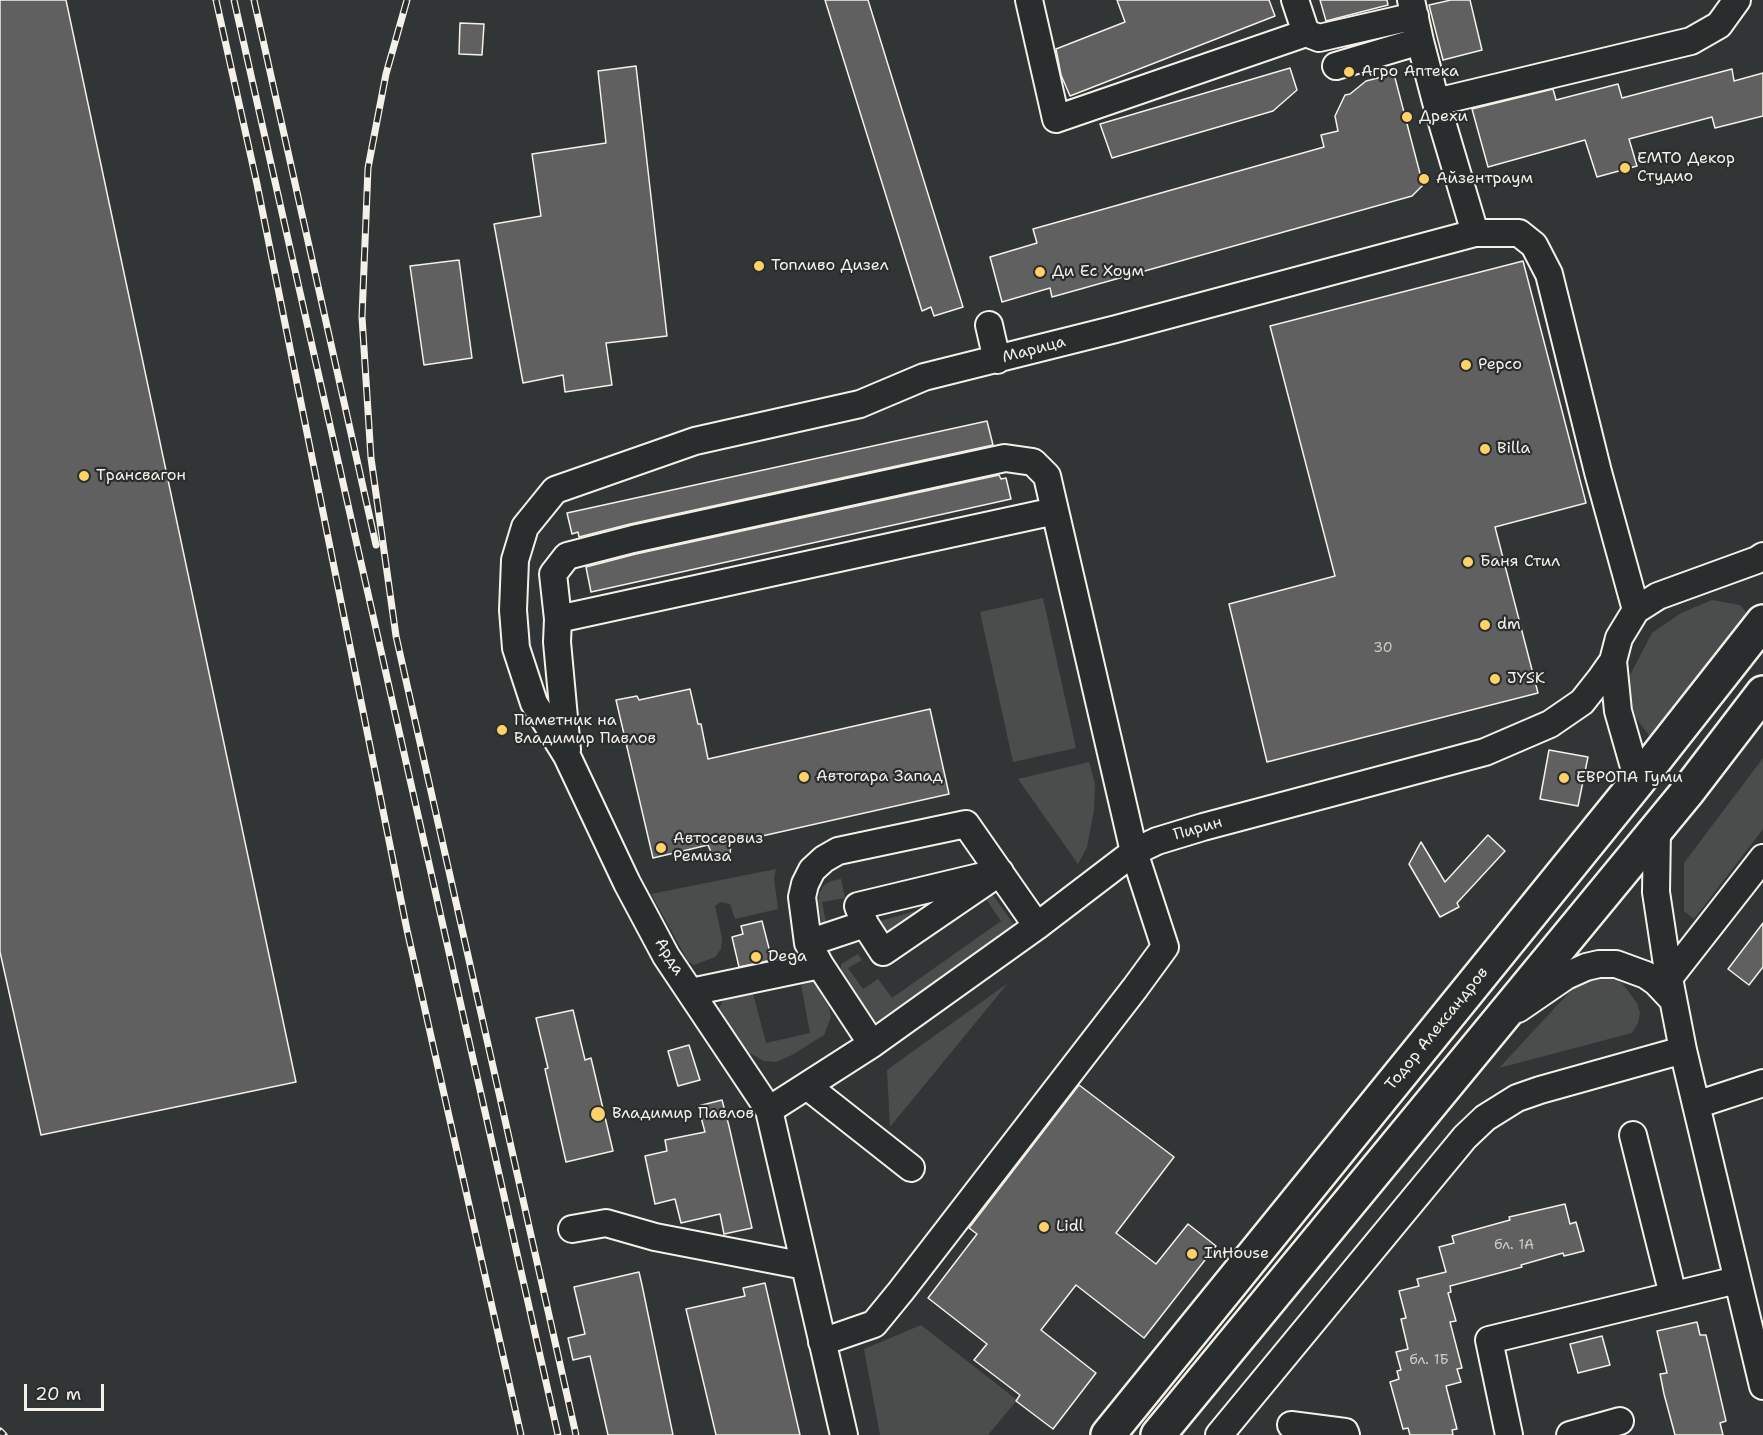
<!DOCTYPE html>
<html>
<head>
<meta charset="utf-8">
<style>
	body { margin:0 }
	#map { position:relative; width:1763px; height:1435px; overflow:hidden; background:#323535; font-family:"Shantell Sans",sans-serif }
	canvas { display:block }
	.scale { position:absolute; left:24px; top:1384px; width:80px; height:27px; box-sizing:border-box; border:3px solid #f4f1e8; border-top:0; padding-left:8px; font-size:18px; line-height:21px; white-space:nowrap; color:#f4f1e8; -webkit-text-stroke:4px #2a2d2e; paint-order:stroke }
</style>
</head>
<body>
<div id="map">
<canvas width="1763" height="1435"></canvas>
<div class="scale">20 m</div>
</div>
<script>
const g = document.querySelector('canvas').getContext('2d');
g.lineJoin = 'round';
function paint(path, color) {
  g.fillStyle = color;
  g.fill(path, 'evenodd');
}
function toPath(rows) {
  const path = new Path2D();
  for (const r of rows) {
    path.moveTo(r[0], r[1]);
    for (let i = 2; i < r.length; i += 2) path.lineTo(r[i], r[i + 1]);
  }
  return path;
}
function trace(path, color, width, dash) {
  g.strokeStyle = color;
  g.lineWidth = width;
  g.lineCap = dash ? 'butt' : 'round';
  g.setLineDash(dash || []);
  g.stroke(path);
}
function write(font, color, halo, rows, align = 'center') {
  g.font = font + ' "Shantell Sans",sans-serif';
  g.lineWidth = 4.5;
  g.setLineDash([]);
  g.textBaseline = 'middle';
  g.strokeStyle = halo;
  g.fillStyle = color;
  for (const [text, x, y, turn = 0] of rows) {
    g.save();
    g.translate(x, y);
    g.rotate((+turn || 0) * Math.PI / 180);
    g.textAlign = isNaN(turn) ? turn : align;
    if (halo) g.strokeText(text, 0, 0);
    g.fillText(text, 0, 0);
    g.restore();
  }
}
const green = toPath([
	[1043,598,1076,748,1013,762,980,612],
	[1712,600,1740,605,1749,616,1651,738,1636,718,1630,699,1629,677,1652,633,1681,613],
	[1763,758,1763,829,1694,919,1684,911,1684,863],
	[1089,762,1095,784,1094,810,1087,847,1078,864,1018,779],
	[776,869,774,878,778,909,735,919,730,904,721,902,715,906,722,938,721,949,715,957,694,965,688,961,651,894],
	[841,879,845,898,822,902,829,938,824,935,818,903,819,894,823,886,831,881],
	[990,891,1015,926,876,1022,841,974,841,964,858,954,862,960,848,968,863,989,878,979,892,998,1001,921,984,896],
	[937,905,890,938,880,921],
	[1593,974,1606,974,1622,983,1637,1003,1640,1013,1638,1023,1632,1033,1499,1068,1578,983],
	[810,976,829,1007,831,1017,824,1035,792,1055,776,1062,764,1061,744,1050,719,1008,723,1001,752,990,766,1043,810,1033,800,979],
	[1008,983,890,1127,887,1070],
	[921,1325,1017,1400,988,1435,880,1435,864,1349]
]);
const building = toPath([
	[0,0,66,0,296,1082,41,1135,0,952,0,0],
	[825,0,868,0,963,307,934,316,931,307,922,311,825,0],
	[1117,0,1269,0,1275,16,1070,96,1061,75,1056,49,1125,22,1117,0],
	[1320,0,1387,0,1388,5,1326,21,1320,0],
	[1451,0,1470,0,1482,50,1443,60,1429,5,1451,0],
	[460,23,484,24,482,55,459,54,460,23],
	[636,66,667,336,606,343,612,385,565,392,563,375,523,383,494,224,541,216,532,154,606,143,598,71,636,66],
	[1290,68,1297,90,1273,111,1112,158,1100,124,1290,68],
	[1732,69,1734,81,1763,73,1763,116,1715,128,1712,117,1629,139,1637,166,1597,177,1585,140,1488,167,1472,109,1553,89,1556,100,1618,84,1622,98,1732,69],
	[1394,74,1423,185,1412,196,1052,297,1050,288,1002,302,990,257,1037,243,1033,229,1324,147,1321,135,1338,131,1335,116,1345,95,1350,94,1366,81,1394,74],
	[459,260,472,358,424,365,410,266,459,260],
	[1523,261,1586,503,1495,527,1538,693,1267,762,1229,604,1335,576,1270,326,1523,261],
	[987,421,993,445,630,524,579,537,578,532,572,534,567,513,987,421],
	[999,475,1001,479,1006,478,1011,499,591,592,586,567,636,554,999,475],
	[690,689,698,724,701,724,708,759,930,709,949,794,731,843,730,854,713,857,708,845,653,858,616,700,637,696,639,700,690,689],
	[1549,750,1588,757,1578,806,1540,799,1549,750],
	[1488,835,1505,851,1457,903,1459,907,1440,917,1409,864,1421,842,1445,882,1488,835],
	[762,921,772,960,739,967,732,937,743,934,741,926,762,921],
	[1763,923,1763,967,1749,985,1728,969,1763,923],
	[573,1010,585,1060,591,1058,613,1151,566,1162,545,1069,548,1068,536,1018,573,1010],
	[689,1045,700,1080,678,1086,668,1051,689,1045],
	[1079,1085,1174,1157,1116,1233,1156,1264,1188,1224,1216,1246,1144,1338,1076,1285,1041,1330,1096,1373,1053,1429,1016,1401,1020,1395,974,1360,987,1344,928,1298,977,1234,969,1228,1079,1085],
	[722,1100,729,1126,752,1228,724,1234,720,1214,681,1223,675,1199,655,1204,645,1156,667,1151,665,1140,705,1132,698,1106,722,1100],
	[1565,1204,1570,1224,1576,1222,1584,1251,1564,1256,1563,1253,1521,1265,1522,1267,1450,1286,1451,1292,1448,1293,1456,1321,1450,1322,1462,1368,1457,1369,1461,1382,1446,1386,1457,1429,1452,1430,1453,1435,1410,1435,1408,1428,1403,1429,1390,1382,1399,1379,1397,1371,1401,1370,1396,1352,1408,1349,1401,1319,1406,1318,1399,1291,1419,1286,1417,1279,1446,1272,1439,1247,1454,1243,1452,1236,1510,1220,1509,1217,1565,1204],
	[639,1272,642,1285,673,1435,608,1435,590,1356,573,1360,568,1338,585,1334,574,1287,639,1272],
	[765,1283,800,1435,716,1435,686,1309,745,1296,743,1288,765,1283],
	[1697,1322,1700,1335,1706,1335,1726,1421,1720,1423,1723,1435,1675,1435,1664,1394,1660,1374,1667,1373,1657,1331,1697,1322],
	[1602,1336,1610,1365,1578,1373,1570,1344,1602,1336]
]);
const minor = toPath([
	[1029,0,1056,119,1306,33,1319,38,1415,16],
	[1295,0,1306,33],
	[1411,0,1420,41,1436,102,1475,233],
	[1336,66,1420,41],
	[1436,102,1691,41,1719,25,1737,0],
	[989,325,997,360],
	[558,619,1055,511],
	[1613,661,1618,711,1638,781],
	[567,750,557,642,558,619,553,574,567,556,633,539,1005,458,1033,462,1047,476,1134,852,1165,947,1135,988,901,1291,874,1324,822,1342],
	[1657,830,1656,892,1669,978,1683,1050,1763,1386],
	[1000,872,883,952,865,924,858,906,1000,872],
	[808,943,865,924],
	[1669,978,1763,858],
	[691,992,820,965],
	[1518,1009,1566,976,1586,967,1599,964,1616,964,1646,975,1656,982,1673,1000],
	[872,1044,820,965,808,943,802,897,805,884,812,870,824,859,838,851,966,824,1037,926],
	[807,1086,911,1168],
	[1696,1105,1763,1083],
	[769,1110,872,1044,1037,926,1134,852,1157,841,1203,827,1485,752,1550,724,1582,702,1601,678,1613,661,1619,638,1636,610,1658,596,1757,560,1763,556],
	[1633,1135,1673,1295],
	[572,1229,606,1223,655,1237,805,1266],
	[1291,1425,1345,1432,1346,1435],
	[844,1435,769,1110,666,956,627,883,567,756,534,703,516,648,513,610,515,560,525,527,555,490,695,441,860,404,924,377,1116,329,1475,233,1519,233,1534,245,1549,274,1598,472,1636,610],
	[1219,1435,1465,1137,1485,1118,1517,1098,1540,1090,1683,1050],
	[1509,1435,1489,1340,1737,1280],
	[1570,1435,1620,1421]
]);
const major = toPath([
	[1108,1435,1638,781,1763,622],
	[1158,1435,1688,791,1763,693]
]);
const rail = toPath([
	[216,0,257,184,407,930,521,1435],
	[234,0,558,1435],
	[254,0,376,545],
	[407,0,386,74,368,168,362,317,371,458,396,636,576,1435],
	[0,1431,4,1435]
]);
const markers = [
	[1349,72,6,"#ffd166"],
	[1407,117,6,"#ffd166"],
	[1625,168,6,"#ffd166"],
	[1424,179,6,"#ffd166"],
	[759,266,6,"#ffd166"],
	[1040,272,6,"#ffd166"],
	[1466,365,6,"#ffd166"],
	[1485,449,6,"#ffd166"],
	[84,476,6,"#ffd166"],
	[1468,562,6,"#ffd166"],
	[1485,625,6,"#ffd166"],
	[1495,679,6,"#ffd166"],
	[502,730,6,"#ffd166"],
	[804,777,6,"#ffd166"],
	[1564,778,6,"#ffd166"],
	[661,848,6,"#ffd166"],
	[756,957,6,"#ffd166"],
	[598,1114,8,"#ffd166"],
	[1044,1227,6,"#ffd166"],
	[1192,1254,6,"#ffd166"]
];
const numberNames = [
	["30",1383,648],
	["бл. 1A",1514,1245],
	["бл. 1Б",1429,1360]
];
const poiNames = [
	["Агро Аптека",1361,72],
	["Дрехи",1419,117],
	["ЕМТО Декор",1637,159],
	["Студио",1637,177],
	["Айзентраум",1436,179],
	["Топливо Дизел",771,266],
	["Ди Ес Хоум",1052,272],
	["Pepco",1478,365],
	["Billa",1497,449],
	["Tрансвагон",96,476],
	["Баня Стил",1480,562],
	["dm",1497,625],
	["JYSK",1507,679],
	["Паметник на",514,721],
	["Владимир Павлов",514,739],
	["Автогара Запад",816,777],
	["ЕВРОПА Гуми",1576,778],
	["Автосервиз",673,839],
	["Ремиза",673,857],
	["Dega",768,957],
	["Владимир Павлов",612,1114],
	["Lidl",1056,1227],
	["InHouse",1204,1254]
];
const streetNames = [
	["Марица",1034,350,-15],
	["Пирин",1198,829,-16],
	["Арда",669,957,58],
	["Тодор Александров",1437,1029,-51]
];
paint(green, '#4b4d4c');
paint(building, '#5f605f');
trace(building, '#f4f1e8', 1.5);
trace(minor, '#f4f1e8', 30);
trace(major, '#f4f1e8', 38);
trace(minor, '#2a2d2e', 26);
trace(major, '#2a2d2e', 33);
trace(rail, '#f4f1e8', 7);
trace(rail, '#2a2d2e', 4.5, [14]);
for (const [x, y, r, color] of markers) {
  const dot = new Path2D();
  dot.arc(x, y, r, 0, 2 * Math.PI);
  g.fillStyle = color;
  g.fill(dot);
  trace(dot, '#2a2d2e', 2);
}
write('14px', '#cfcdc6', null, numberNames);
write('16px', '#f4f1e8', '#2a2d2e', poiNames, 'left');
write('16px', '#f4f1e8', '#2a2d2e', streetNames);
</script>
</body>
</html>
